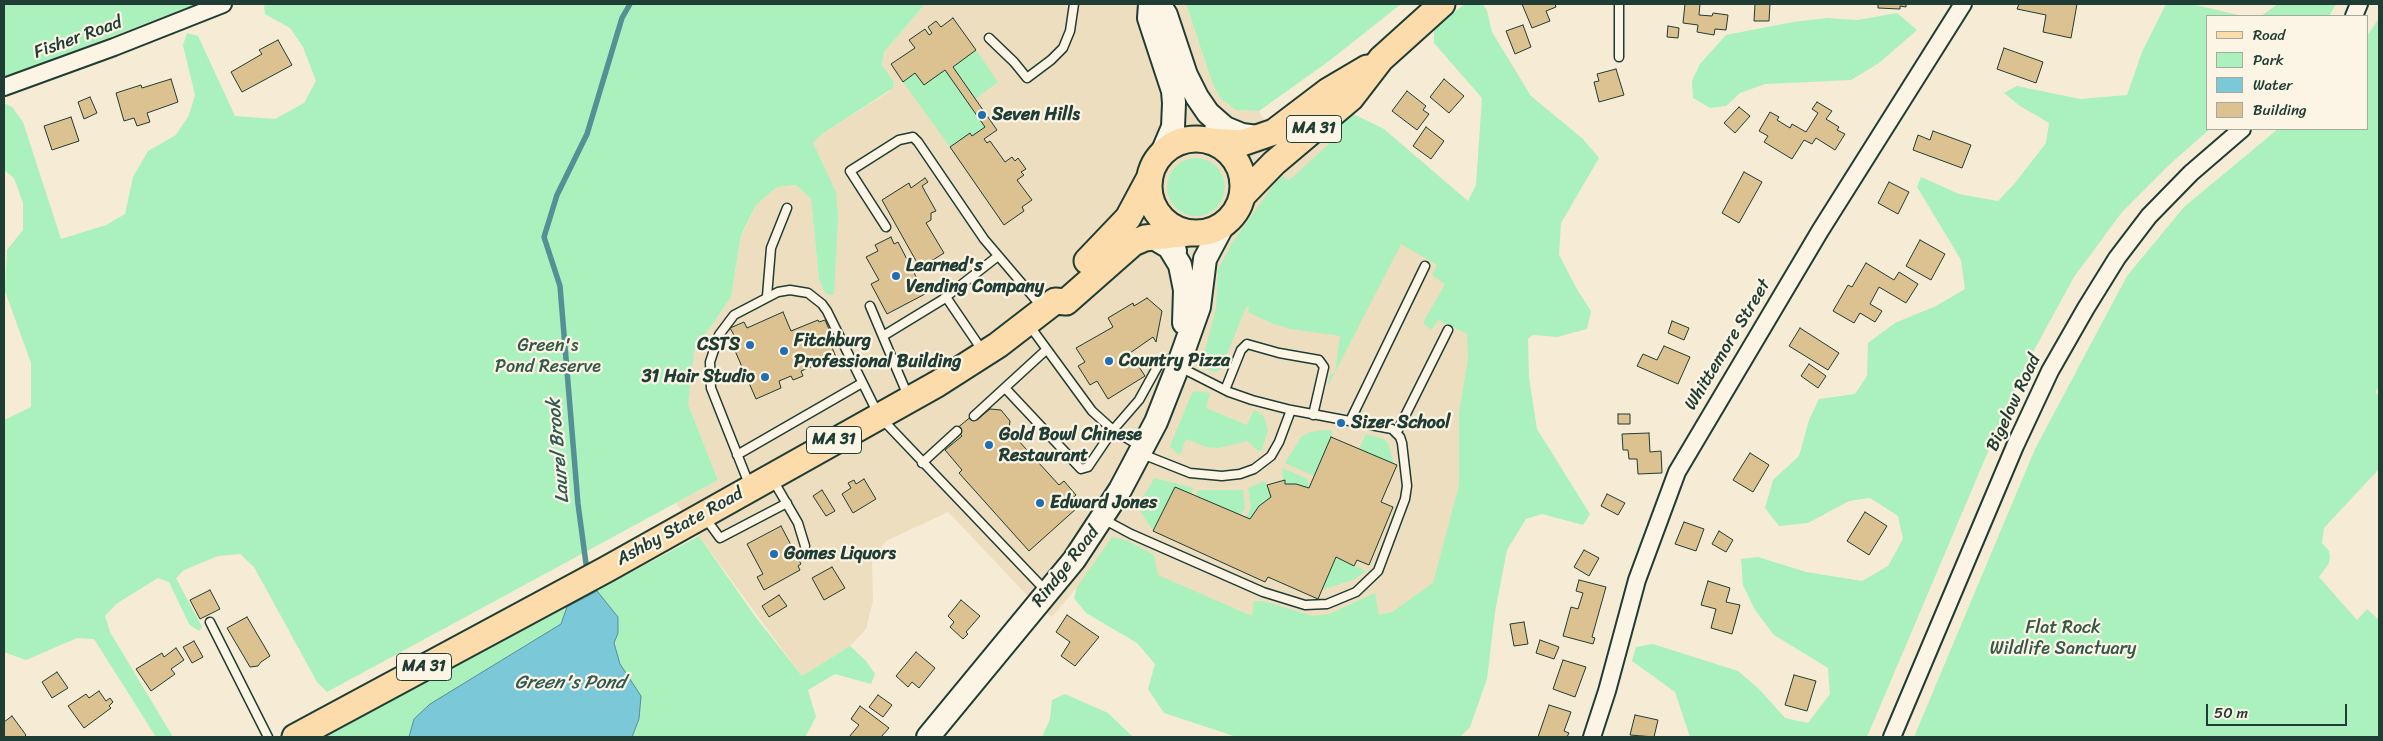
<!DOCTYPE html>
<html>
<head>
<meta charset="utf-8">
<style>
	body { margin:0 }
	#map { position:relative; width:2383px; height:741px; overflow:hidden; background:#f6ebd4; font-family:Sriracha,sans-serif }
	canvas { display:block }
	.frame { position:absolute; inset:0; border:5px solid #1f3d34; pointer-events:none }
	.legend { position:absolute; left:2206px; top:15px; width:162px; height:115px; box-sizing:border-box; background:#fcf5e5; border:1px solid #a4ab9e; margin:0; padding:6px 9px; list-style:none; font-size:15px; color:#1f3d34 }
	.legend li { display:flex; align-items:center; gap:10px; height:25px }
	.legend b { width:25px; border:1px solid #a4ab9e }
	.scale { position:absolute; left:2206px; top:704px; width:141px; height:22px; box-sizing:border-box; border:2px solid #1f3d34; border-top:0; padding-left:6px; font-size:15px; line-height:18px; white-space:nowrap; color:#1f3d34; -webkit-text-stroke:4px #fcf5e5; paint-order:stroke }
</style>
</head>
<body>
<div id="map">
<canvas width="2383" height="741"></canvas>
<div class="frame"></div>
<ul class="legend">
<li><b style="height:6px;background:#fcdcab"></b>Road</li>
<li><b style="height:14px;background:#aaf1be"></b>Park</li>
<li><b style="height:14px;background:#7bc8d9"></b>Water</li>
<li><b style="height:14px;background:#dcc191"></b>Building</li>
</ul>
<div class="scale">50 m</div>
</div>
<script>
const g = document.querySelector('canvas').getContext('2d');
g.lineJoin = 'round';
function paint(path, color) {
  g.fillStyle = color;
  g.fill(path, 'evenodd');
}
function toPath(rows) {
  const path = new Path2D();
  for (const r of rows) {
    if (r.length === 3) {
      path.moveTo(r[0] + r[2], r[1]);
      path.arc(r[0], r[1], r[2], 0, 2 * Math.PI);
      continue;
    }
    path.moveTo(r[0], r[1]);
    for (let i = 2; i < r.length; i += 2) path.lineTo(r[i], r[i + 1]);
  }
  return path;
}
function trace(path, color, width, dash) {
  g.strokeStyle = color;
  g.lineWidth = width;
  g.lineCap = dash ? 'butt' : 'round';
  g.setLineDash(dash || []);
  g.stroke(path);
}
function write(font, color, halo, rows, align = 'center') {
  g.font = font + ' Sriracha,sans-serif';
  g.lineWidth = 4.5;
  g.setLineDash([]);
  g.textBaseline = 'middle';
  g.strokeStyle = halo;
  g.fillStyle = color;
  for (const [text, x, y, turn = 0] of rows) {
    g.save();
    g.translate(x, y);
    g.rotate((+turn || 0) * Math.PI / 180);
    g.textAlign = isNaN(turn) ? turn : align;
    if (halo) g.strokeText(text, 0, 0);
    g.fillText(text, 0, 0);
    g.restore();
  }
}
const built = toPath([
	[925,4,1186,4,1213,85,1221,99,1236,110,1259,111,1284,155,1349,112,1384,129,1520,318,1448,737,1077,587,1052,617,1025,593,948,512,886,541,872,558,873,601,866,629,850,646,802,676,699,536,676,503,718,480,682,389,681,369,731,297,741,236,756,205,777,187,796,185,811,199,819,280,818,157,813,143,822,134,890,91,894,82,882,65,884,52]
]);
const green = toPath([
	[4,4,196,4,4,78],
	[267,4,925,4,884,52,882,65,894,82,893,88,822,134,813,143,836,192,838,218,834,295,826,294,819,280,811,199,796,185,777,187,756,205,741,235,731,297,694,351,688,404,718,480,327,692,317,682,254,567,240,554,218,556,184,570,176,578,202,627,199,631,189,624,169,582,158,578,116,604,105,616,110,632,173,737,156,737,94,639,77,638,26,660,4,652,4,420,31,407,31,363,5,291,7,250,23,230,23,203,14,178,4,170,4,103,12,107,23,122,61,239,106,225,125,214,133,177,148,151,176,135,189,115,195,95,183,45,187,33,198,36,235,116,275,119,304,103,316,81,303,47,290,28,265,14,264,6],
	[1186,4,1401,4,1329,61,1259,111,1236,110,1221,99,1213,85],
	[1465,4,1483,4,1487,11,1492,32,1531,96,1583,139,1599,158,1561,223,1559,255,1578,291,1591,311,1587,329,1557,337,1533,335,1528,339,1529,378,1537,429,1590,514,1583,525,1542,514,1526,519,1507,550,1495,612,1487,679,1470,727,1460,737,1237,737,1164,713,1148,689,1155,664,1137,643,1086,613,1074,598,1077,587,1112,537,1126,540,1154,555,1158,575,1252,616,1254,601,1263,601,1313,616,1329,614,1375,593,1379,615,1392,612,1433,583,1459,485,1459,413,1468,358,1467,334,1438,320,1433,328,1430,329,1423,323,1445,284,1432,275,1437,265,1401,244,1328,386,1330,374,1335,373,1340,336,1290,329,1271,323,1248,312,1249,306,1246,307,1221,369,1216,372,1210,371,1201,364,1216,309,1218,269,1232,243,1275,183,1283,176,1288,180,1293,177,1343,131,1338,121,1349,112,1384,129,1468,201,1476,185,1482,98,1434,43,1434,27],
	[2166,4,2192,4,2242,16,2207,16,2207,129,2210,129,2171,163,2122,212,2074,277,2021,374,1867,737,1690,737,1675,692,1632,661,1636,647,1653,644,1738,671,1759,689,1785,718,1808,723,1830,694,1828,668,1774,635,1755,610,1743,585,1741,559,1758,557,1806,572,1862,581,1888,566,1903,539,1898,516,1870,498,1849,501,1808,523,1779,526,1765,508,1773,480,1799,456,1809,420,1819,399,1855,394,1867,376,1868,343,1895,323,1936,306,1965,289,1961,260,1917,187,1921,177,1959,194,1998,201,2015,183,2046,143,2049,123,2020,106,2004,93,2017,86,2080,99,2127,95,2142,52],
	[2278,4,2336,4,2329,16,2261,16],
	[1897,13,1917,30,1879,63,1851,80,1765,84,1740,93,1726,106,1710,108,1693,98,1692,81,1700,64,1726,35,1793,22,1827,18,1858,20],
	[2379,18,2379,384,2376,392,2379,397,2379,469,2324,528,2322,543,2329,551,2330,557,2329,563,2319,577,2357,620,2367,609,2379,620,2379,737,1914,737,2035,449,2127,276,2184,207,2278,129,2367,129,2367,36],
	[976,50,998,82,975,99,953,67],
	[945,70,985,127,972,136,970,133,950,147,903,82,915,73,924,85],
	[1196,187,29],
	[1196,391,1210,393,1206,408,1247,425,1254,410,1257,411,1264,417,1268,430,1262,450,1258,451,1248,441,1218,448,1206,447,1186,439,1181,453,1179,455,1174,451,1170,446,1192,393],
	[1324,430,1333,431,1314,476,1285,463,1301,437,1310,432],
	[1366,434,1384,439,1388,443,1394,464,1359,449],
	[1282,468,1308,479,1307,482,1311,484,1309,488,1296,484,1285,484,1285,481,1283,481],
	[1154,478,1194,488,1191,494,1175,487,1153,531,1138,507],
	[1265,481,1271,497,1259,506,1250,519,1246,518,1251,507,1248,488],
	[1198,490,1243,490,1245,508,1240,515,1196,496],
	[699,536,754,615,802,676,850,646,866,661,875,674,871,684,835,674,808,690,816,717,805,737,325,737],
	[1336,557,1366,571,1355,579,1322,590],
	[1065,694,1108,713,1133,737,1042,737,1050,719,1052,700]
]);
const water = toPath([
	[597,591,618,617,618,633,614,643,620,664,641,696,639,719,632,737,409,737,414,719,430,704,561,624,567,607,597,591]
]);
const stream = toPath([
	[587,571,578,504,560,286,544,237,557,195,587,134,622,18,630,4]
]);
const building = toPath([
	[1522,4,1555,4,1556,7,1546,11,1550,21,1532,28,1522,4],
	[1685,4,1700,4,1699,15,1712,16,1713,13,1728,15,1726,30,1715,29,1714,35,1697,32,1698,25,1683,23,1685,4],
	[1755,4,1770,4,1769,21,1754,21,1755,4],
	[1871,4,1906,4,1906,7,1900,6,1900,9,1878,8,1878,4,1871,4],
	[2019,4,2077,4,2071,38,2043,32,2046,15,2017,9,2019,4],
	[953,18,976,50,953,67,997,130,984,139,987,143,990,141,1005,162,1012,157,1015,161,1018,158,1026,169,1021,172,1024,175,1017,180,1032,200,1022,207,1024,211,1004,225,950,147,970,133,972,136,985,127,945,70,924,85,915,73,903,82,891,64,915,48,909,40,925,29,929,35,932,33,928,27,936,21,941,27,953,18],
	[1523,25,1531,47,1515,54,1506,31,1523,25],
	[1668,26,1679,28,1678,38,1667,37,1668,26],
	[278,40,292,65,242,92,231,72,262,54,259,50,278,40],
	[2004,48,2043,62,2036,83,1997,69,2004,48],
	[1616,69,1624,95,1599,102,1594,82,1599,81,1597,74,1616,69],
	[171,79,178,102,147,113,150,122,137,126,134,118,124,121,116,93,141,85,142,88,171,79],
	[1444,79,1464,96,1449,113,1430,97,1444,79],
	[1407,91,1426,106,1423,110,1429,114,1417,130,1392,111,1407,91],
	[90,97,97,113,84,119,78,102,90,97],
	[1817,102,1832,111,1826,119,1839,127,1837,130,1845,134,1835,150,1816,138,1812,144,1804,140,1792,159,1764,142,1768,136,1759,131,1770,112,1779,117,1777,120,1790,128,1792,124,1806,132,1818,113,1812,109,1817,102],
	[1739,107,1750,116,1735,133,1724,123,1739,107],
	[71,117,79,141,52,150,44,126,71,117],
	[1426,127,1444,141,1431,159,1413,146,1426,127],
	[1933,131,1971,145,1962,168,1913,150,1918,135,1930,140,1933,131],
	[1744,172,1762,182,1739,223,1722,213,1744,172],
	[925,178,928,182,922,186,936,211,931,213,931,220,926,223,944,253,920,268,882,200,909,183,911,188,925,178],
	[1889,182,1909,192,1898,214,1878,203,1889,182],
	[891,237,894,244,898,242,925,294,887,314,871,284,879,280,866,257,878,251,875,245,891,237],
	[1920,240,1945,254,1931,280,1906,266,1920,240],
	[1866,263,1894,280,1899,272,1918,284,1906,303,1879,287,1870,304,1882,311,1875,322,1860,313,1854,323,1833,311,1848,285,1852,287,1866,263],
	[1147,298,1162,311,1156,342,1153,337,1130,353,1145,376,1108,399,1097,381,1090,385,1078,366,1085,362,1076,348,1113,327,1108,318,1133,303,1134,306,1147,298],
	[783,312,791,331,818,320,819,322,825,320,835,343,831,345,836,357,801,371,803,376,793,380,791,376,779,381,781,388,756,399,729,337,734,335,730,328,744,322,747,328,783,312],
	[1672,321,1689,328,1684,340,1668,333,1672,321],
	[1800,328,1839,353,1828,370,1789,346,1800,328],
	[1664,346,1690,357,1678,384,1637,366,1643,354,1657,360,1664,346],
	[1809,364,1826,376,1818,388,1801,376,1809,364],
	[990,409,1001,410,1010,421,1009,430,1016,438,1059,485,1064,481,1076,495,1070,500,1077,508,1029,551,959,473,962,470,945,450,962,436,956,429,973,415,977,420,990,409],
	[1618,414,1630,414,1630,424,1618,424,1618,414],
	[1649,433,1650,452,1661,451,1662,473,1638,474,1637,459,1629,459,1628,450,1623,450,1622,434,1649,433],
	[1331,437,1397,465,1381,502,1393,507,1369,565,1357,560,1354,566,1336,557,1318,599,1268,577,1265,582,1153,531,1175,487,1250,519,1259,506,1271,497,1267,485,1285,480,1285,484,1296,484,1309,488,1331,437],
	[1750,453,1769,465,1753,492,1733,480,1750,453],
	[864,479,876,499,853,513,842,494,851,488,848,483,854,480,856,484,864,479],
	[822,490,835,511,826,516,813,496,822,490],
	[1607,494,1625,503,1618,515,1601,506,1607,494],
	[1865,512,1887,526,1869,555,1847,541,1865,512],
	[1684,522,1704,529,1696,551,1675,544,1684,522],
	[781,526,801,564,798,566,800,570,764,590,757,577,763,574,747,544,781,526],
	[1719,531,1733,540,1726,552,1712,544,1719,531],
	[1584,550,1599,558,1589,576,1574,567,1584,550],
	[832,567,845,588,824,600,812,578,832,567],
	[1579,580,1606,587,1592,637,1595,638,1593,644,1563,636,1571,607,1578,609,1583,593,1576,591,1579,580],
	[1708,581,1730,588,1726,602,1740,605,1732,634,1711,628,1716,609,1701,605,1708,581],
	[210,590,220,609,200,619,190,600,210,590],
	[779,595,787,606,769,617,762,606,779,595],
	[961,600,980,616,966,632,968,634,963,639,950,627,954,622,948,616,961,600],
	[1067,615,1099,637,1075,666,1061,656,1070,642,1056,632,1067,615],
	[247,617,270,656,261,662,258,666,250,667,227,628,247,617],
	[1524,622,1528,644,1514,646,1510,624,1524,622],
	[1540,640,1559,647,1554,659,1536,653,1540,640],
	[194,641,203,657,192,663,183,647,194,641],
	[176,648,184,660,171,669,175,674,151,691,136,669,162,653,164,657,176,648],
	[916,652,935,668,919,688,912,682,908,687,896,676,916,652],
	[1563,660,1586,667,1575,697,1553,689,1563,660],
	[57,672,68,688,52,698,42,682,57,672],
	[1794,675,1816,681,1807,711,1785,705,1794,675],
	[99,691,106,701,110,698,113,702,109,706,111,708,84,728,68,706,86,694,89,698,99,691],
	[878,695,892,705,883,717,869,707,878,695],
	[1549,705,1571,712,1564,731,1569,733,1567,737,1538,737,1549,705],
	[860,706,889,728,881,737,849,737,859,725,851,719,860,706],
	[1635,715,1658,720,1654,737,1630,735,1635,715],
	[12,716,26,735,24,737,4,737,4,722,12,716]
]);
const lane = toPath([
	[989,38,1014,62,1027,78,1051,60,1063,48,1070,31,1074,4],
	[1619,57,1619,4],
	[886,227,850,171,899,140,913,137,918,142,984,239,1041,306],
	[767,296,771,248,787,208],
	[946,297,982,350],
	[870,306,908,396],
	[1029,325,1092,411,1113,430,1140,446],
	[883,336,942,300,998,256],
	[1005,388,1081,469,1088,467,1113,430,1139,400,1160,362,1166,360,1229,392,1252,400,1291,410,1392,429,1400,437,1402,443,1407,486,1405,499,1378,571,1356,592,1327,604,1305,605,1263,592,1131,534,1103,519],
	[1225,390,1241,350,1247,344,1279,353,1319,360,1324,367,1313,415],
	[974,416,1046,350],
	[1350,421,1425,266],
	[1397,432,1448,330],
	[1142,454,1190,473,1222,476,1240,474,1254,469,1271,456,1279,442,1291,410],
	[737,455,862,383],
	[922,463,957,431],
	[773,480,798,523,805,546],
	[749,484,711,388,710,362,719,335,734,315,778,292,790,290,808,293,822,304,827,311,879,416,1046,591],
	[706,519,720,538,787,503],
	[210,622,268,737]
]);
const street = toPath([
	[2354,16,2359,4],
	[4,87,114,47,223,4],
	[1592,737,1607,691,1637,580,1677,472,1820,231,1963,4],
	[1892,737,2015,446,2050,371,2086,308,2117,258,2149,216,2191,173,2242,129]
]);
const secondary = toPath([
	[1150,4,1149,18,1173,91,1174,103,1173,127,1162,153],
	[1159,4,1166,15,1186,75,1197,97,1208,113,1225,128,1242,135,1257,137],
	[1216,130,1235,161],
	[1158,214,1166,227,1175,251],
	[1152,237,1169,247,1180,265,1185,290,1184,323],
	[928,737,1074,560,1120,490,1156,422,1178,366,1199,307,1205,259,1223,225]
]);
const primary = toPath([
	[1196,186,47],
	[1209,141,1242,143,1274,132,1328,91,1367,68],
	[1242,196,1274,163,1351,98,1381,59,1442,4],
	[1087,261,1128,218,1150,177],
	[295,737,607,569,937,384,998,345,1055,301,1066,302,1133,243,1145,238,1189,233]
]);
const markers = [
	[982,115,5,"#1f6fb2"],
	[896,276,5,"#1f6fb2"],
	[750,345,5,"#1f6fb2"],
	[784,351,5,"#1f6fb2"],
	[1109,361,5,"#1f6fb2"],
	[765,377,5,"#1f6fb2"],
	[1341,423,5,"#1f6fb2"],
	[989,445,5,"#1f6fb2"],
	[1040,503,5,"#1f6fb2"],
	[774,554,5,"#1f6fb2"]
];
const shields = [
	[1314,129,55],
	[834,440,55],
	[424,667,55]
];
const shieldNames = [
	["MA 31",1314,129],
	["MA 31",834,440],
	["MA 31",424,667]
];
const streetNames = [
	["Fisher Road",78,38,-20],
	["Whittemore Street",1728,345,-59],
	["Bigelow Road",2014,403,-65],
	["Ashby State Road",680,527,-29],
	["Rindge Road",1066,567,-52]
];
const poiNames = [
	["Seven Hills",992,115],
	["Learned's",906,266],
	["Vending Company",906,287],
	["Fitchburg",794,341],
	["Professional Building",794,362],
	["CSTS",740,345,"right"],
	["Country Pizza",1119,361],
	["31 Hair Studio",755,377,"right"],
	["Sizer School",1351,423],
	["Gold Bowl Chinese",999,435],
	["Restaurant",999,456],
	["Edward Jones",1050,503],
	["Gomes Liquors",784,554]
];
const parkNames = [
	["Green's",548,346],
	["Pond Reserve",548,367],
	["Flat Rock",2063,628],
	["Wildlife Sanctuary",2063,649]
];
const waterNames = [
	["Laurel Brook",559,451,-95],
	["Green's Pond",570,683]
];
paint(built, '#eedec0');
paint(green, '#aaf1be');
paint(water, '#7bc8d9');
trace(water, '#569097', 1);
trace(stream, '#569097', 5.5);
paint(building, '#dcc191');
trace(building, '#1f3d34', 1);
trace(lane, '#1f3d34', 11);
trace(street, '#1f3d34', 20);
trace(secondary, '#1f3d34', 26);
trace(primary, '#1f3d34', 29);
trace(lane, '#fcf5e5', 8);
trace(street, '#fcf5e5', 16);
trace(secondary, '#fcf5e5', 22);
trace(primary, '#fcdcab', 25);
for (const [x, y, r, color] of markers) {
  const dot = new Path2D();
  dot.arc(x, y, r, 0, 2 * Math.PI);
  g.fillStyle = color;
  g.fill(dot);
  trace(dot, '#fcf5e5', 2);
}
for (const [x, y, w] of shields) {
  const box = new Path2D();
  box.roundRect(x - w / 2, y - 13.5, w, 27, 4);
  g.fillStyle = '#fcf5e5';
  g.fill(box);
  trace(box, '#1f3d34', 1);
}
write('bold 16px', '#1f3d34', null, shieldNames);
write('18px', '#1f3d34', '#fcf5e5', streetNames);
write('bold 18px', '#1f3d34', '#fcf5e5', poiNames, 'left');
write('18px', '#345849', '#fcf5e5', parkNames);
write('italic 19px', '#315955', '#fcf5e5', waterNames);
</script>
</body>
</html>
